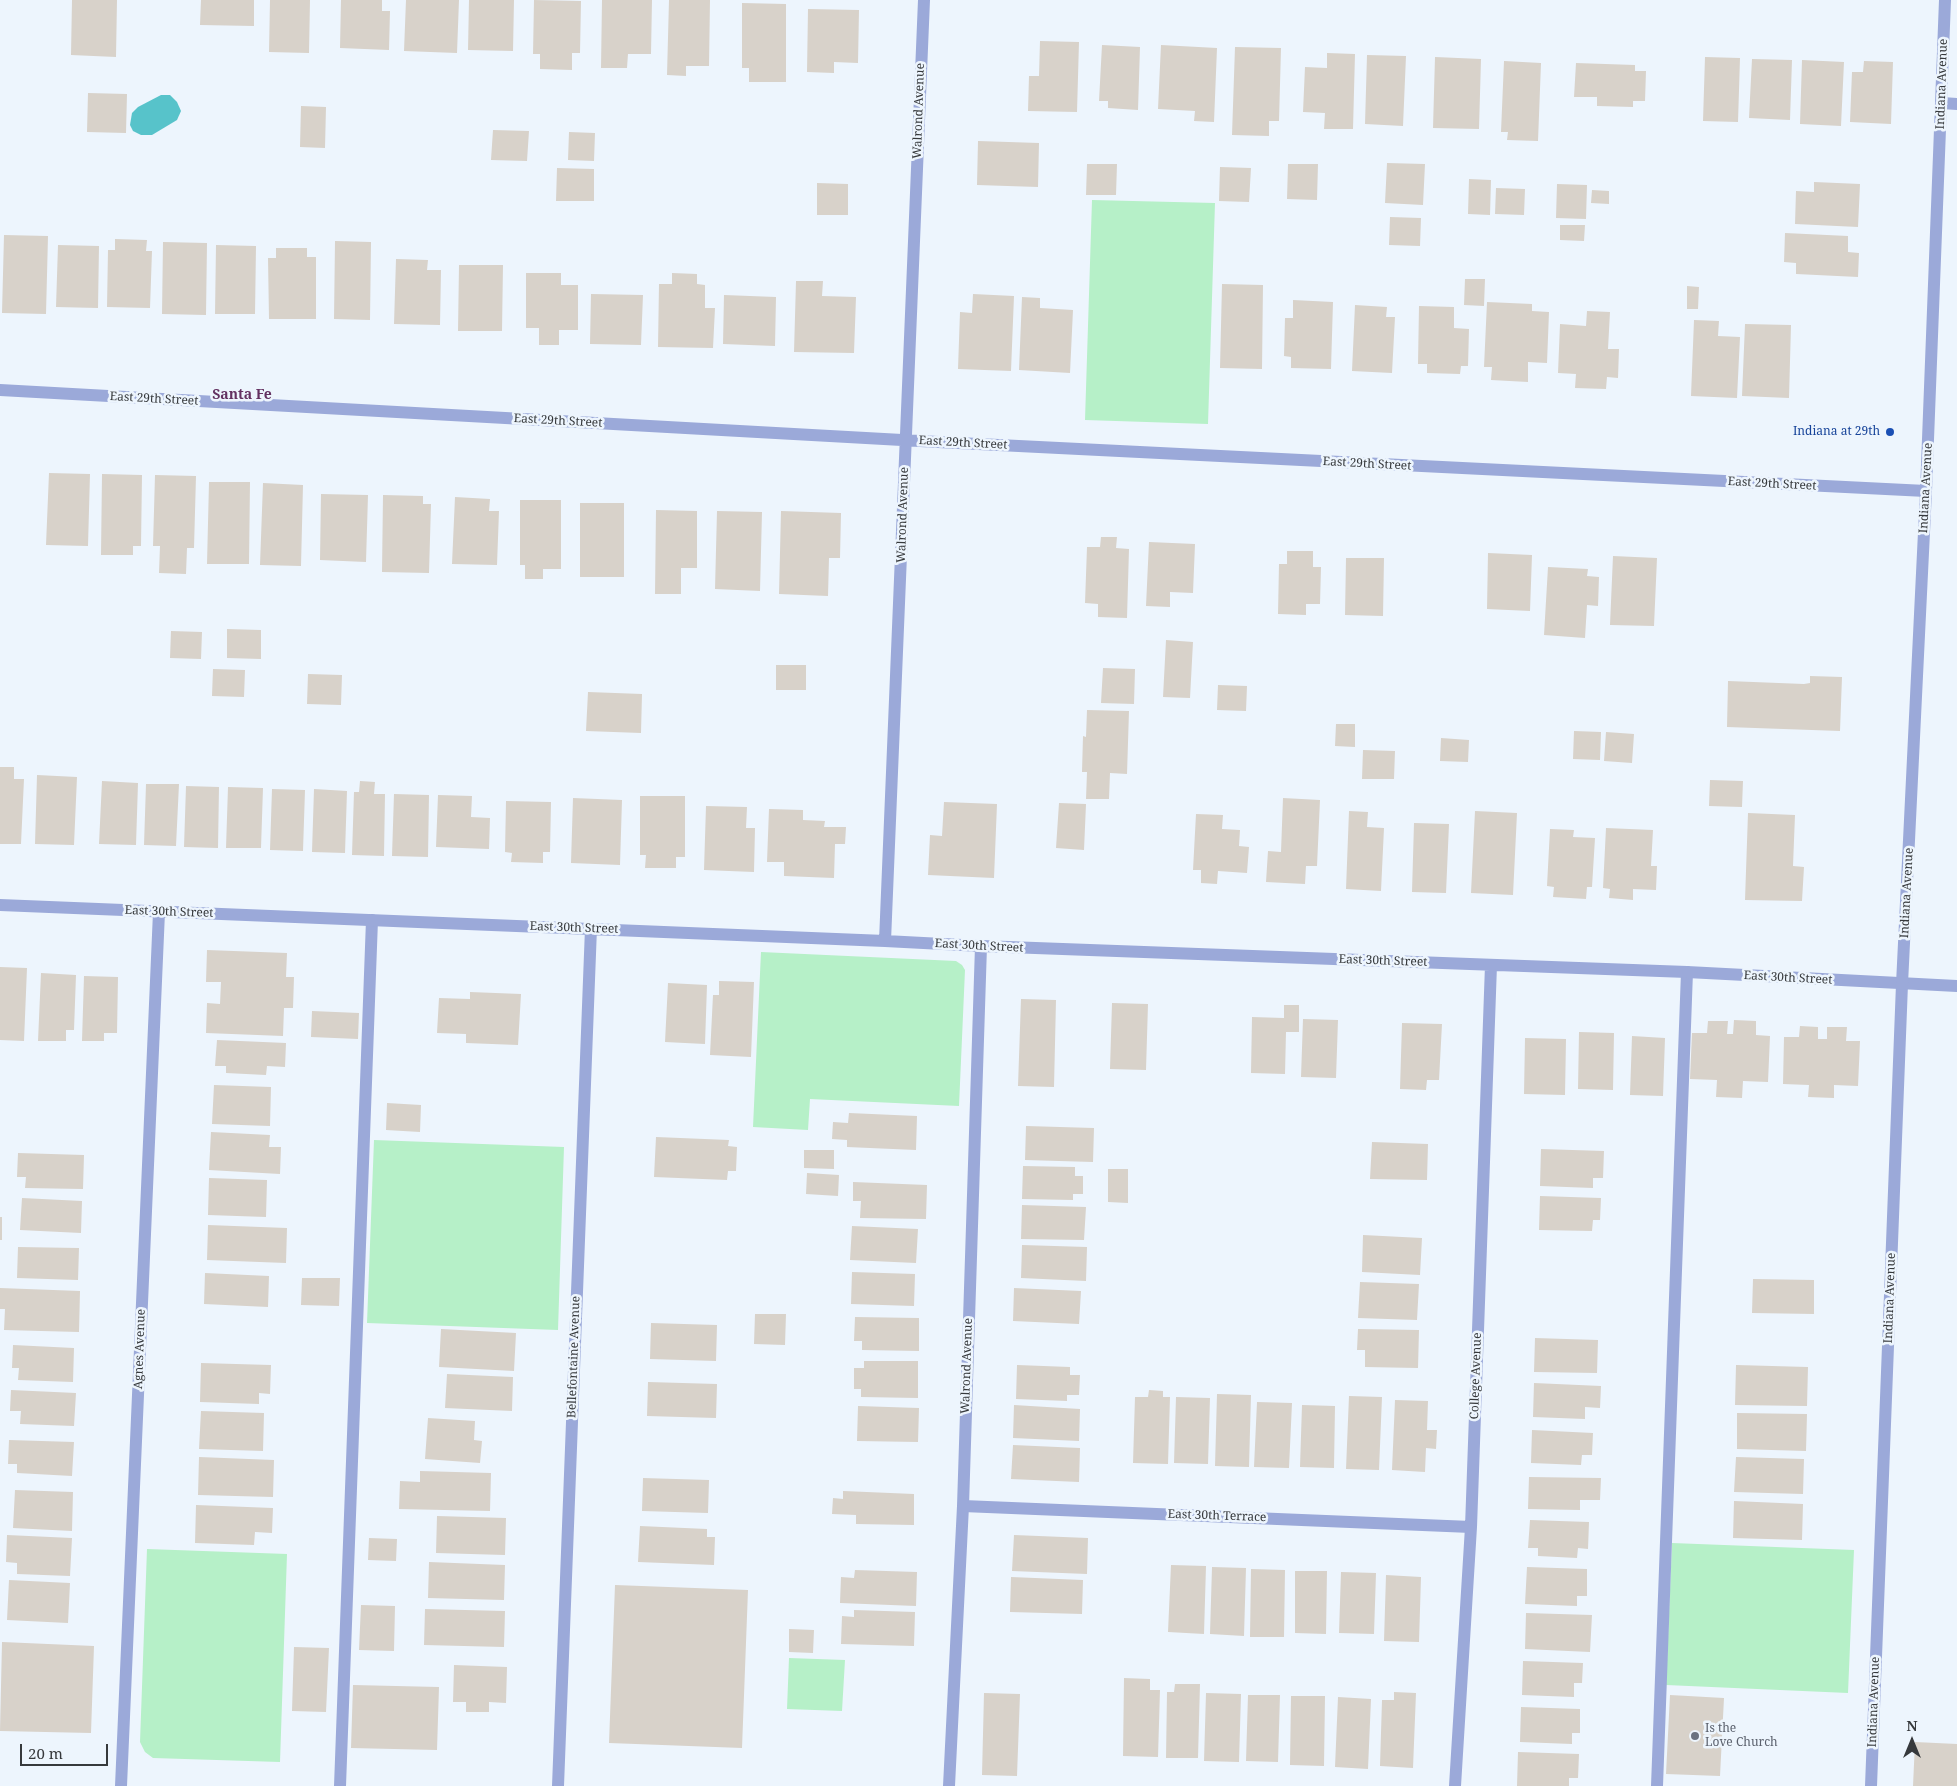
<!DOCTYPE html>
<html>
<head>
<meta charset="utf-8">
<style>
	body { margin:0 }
	#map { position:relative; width:1957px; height:1786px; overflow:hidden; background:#edf5fd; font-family:"Noto Serif",serif }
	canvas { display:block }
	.north { position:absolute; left:1887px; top:1716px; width:50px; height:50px; -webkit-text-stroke:4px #edf5fd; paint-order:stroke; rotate:0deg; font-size:14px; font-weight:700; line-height:20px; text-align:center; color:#36393c }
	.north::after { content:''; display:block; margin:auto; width:18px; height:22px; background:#36393c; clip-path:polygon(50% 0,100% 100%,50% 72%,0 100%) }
	.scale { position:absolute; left:20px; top:1744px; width:88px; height:22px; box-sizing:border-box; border:2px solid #36393c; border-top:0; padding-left:6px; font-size:15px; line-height:18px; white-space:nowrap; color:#36393c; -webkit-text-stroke:4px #edf5fd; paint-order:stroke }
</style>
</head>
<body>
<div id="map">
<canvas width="1957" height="1786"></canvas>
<div class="north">N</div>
<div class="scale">20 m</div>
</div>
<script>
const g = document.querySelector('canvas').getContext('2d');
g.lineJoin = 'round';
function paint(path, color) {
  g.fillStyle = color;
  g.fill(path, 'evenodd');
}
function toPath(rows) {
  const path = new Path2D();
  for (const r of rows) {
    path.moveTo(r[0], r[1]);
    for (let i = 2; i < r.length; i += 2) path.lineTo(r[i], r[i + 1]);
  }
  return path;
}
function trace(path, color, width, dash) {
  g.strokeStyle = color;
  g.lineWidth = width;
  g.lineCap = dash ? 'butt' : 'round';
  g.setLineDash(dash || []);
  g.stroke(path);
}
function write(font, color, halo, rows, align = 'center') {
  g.font = font + ' "Noto Serif",serif';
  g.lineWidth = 5;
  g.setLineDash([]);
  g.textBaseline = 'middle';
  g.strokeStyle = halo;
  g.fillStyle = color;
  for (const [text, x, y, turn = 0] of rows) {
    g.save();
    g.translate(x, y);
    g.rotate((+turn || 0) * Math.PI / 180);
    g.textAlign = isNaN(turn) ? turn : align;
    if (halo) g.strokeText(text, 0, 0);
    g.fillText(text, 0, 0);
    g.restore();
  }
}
const green = toPath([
	[1092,200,1215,203,1208,424,1085,420],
	[761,952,956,961,962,965,965,970,959,1106,810,1099,808,1130,753,1127],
	[374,1140,564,1147,558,1330,367,1323],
	[1672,1543,1854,1550,1848,1693,1666,1685],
	[147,1549,287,1554,280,1762,153,1758,145,1752,140,1742],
	[789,1658,845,1660,842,1711,787,1709]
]);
const water = toPath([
	[161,95,170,95,177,102,181,111,177,120,152,135,141,135,133,131,130,125,132,113,138,107]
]);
const building = toPath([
	[72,0,117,0,116,57,71,55],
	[201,0,254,0,254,26,200,25],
	[270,0,310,0,309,53,269,52],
	[341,0,382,0,382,11,390,11,389,50,340,48],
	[406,0,459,0,457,53,404,51],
	[469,0,514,0,513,51,468,50],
	[534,0,581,1,580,53,572,53,572,70,540,69,540,54,533,54],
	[602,0,652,0,651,54,628,54,627,68,601,68],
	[669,0,710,0,709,66,686,66,686,76,667,75],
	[742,3,786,4,786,82,749,82,749,68,742,68],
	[808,9,859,10,858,63,834,62,834,73,807,72],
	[1040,41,1079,42,1077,112,1028,111,1029,76,1039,76],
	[1102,45,1140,47,1138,110,1108,108,1108,101,1099,101],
	[1161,45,1217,48,1214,122,1194,121,1195,111,1158,109],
	[1235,47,1281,48,1279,121,1269,121,1269,136,1232,135],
	[1327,53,1355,54,1353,129,1324,129,1325,113,1303,112,1305,67,1327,68],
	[1367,55,1406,56,1403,126,1365,124],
	[1435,57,1481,59,1479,129,1433,128],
	[1705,57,1740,58,1738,122,1703,121],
	[1752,59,1792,60,1790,120,1749,118],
	[1802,60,1844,62,1841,126,1800,124],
	[1504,61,1541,63,1538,141,1507,140,1508,132,1501,132],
	[1864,61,1893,62,1891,124,1850,122,1852,72,1863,72],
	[1576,63,1635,65,1635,71,1646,71,1645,101,1633,101,1633,107,1597,106,1597,97,1574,97],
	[88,93,127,94,126,133,87,132],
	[301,106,326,107,325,148,300,147],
	[493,130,529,131,527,161,491,160],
	[569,132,595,133,594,161,568,160],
	[978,141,1039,143,1038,187,977,185],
	[1387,163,1425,164,1423,205,1385,203],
	[1087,164,1117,164,1116,195,1086,195],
	[1288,164,1318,164,1317,200,1287,199],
	[1220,167,1251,168,1249,202,1219,201],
	[557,168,594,169,594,201,556,201],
	[1469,179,1491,180,1490,215,1468,214],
	[1814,182,1860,184,1858,227,1795,224,1796,191,1814,192],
	[817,183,848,184,848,215,817,215],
	[1557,184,1587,185,1586,219,1556,218],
	[1496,188,1525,189,1524,215,1495,214],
	[1592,190,1609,191,1609,204,1591,203],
	[1390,217,1421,218,1420,246,1389,245],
	[1560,225,1585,225,1584,241,1560,240],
	[1785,233,1848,236,1848,252,1859,253,1858,277,1796,274,1796,263,1784,262],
	[4,235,48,236,46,314,2,313],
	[115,239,147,240,146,251,152,251,150,308,107,307,108,250,115,250],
	[335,241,371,242,370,320,334,319],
	[163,242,207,243,206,315,162,314],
	[58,245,99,246,98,308,56,307],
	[216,245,256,246,255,314,215,314],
	[276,248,307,248,307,257,316,257,316,319,269,319,268,258,276,258],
	[396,259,428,260,427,270,441,270,440,325,394,324],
	[459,265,503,265,502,331,458,331],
	[526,273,561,273,561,285,578,285,578,330,559,330,559,345,539,345,539,328,526,328],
	[672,273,697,274,697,284,705,285,705,308,715,308,713,348,658,347,659,284,672,284],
	[1465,279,1485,279,1484,306,1464,305],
	[796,281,823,281,822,296,856,297,854,353,794,352],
	[1222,284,1263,285,1262,369,1220,368],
	[1687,286,1699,287,1698,309,1687,309],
	[591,294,643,295,641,345,590,344],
	[973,294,1014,296,1011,371,958,369,960,312,972,313],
	[724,295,776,297,775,346,723,344],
	[1022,297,1040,298,1040,308,1073,310,1070,373,1019,370],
	[1293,300,1333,302,1331,369,1291,368,1291,357,1284,356,1285,318,1293,318],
	[1487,302,1532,304,1532,311,1549,312,1547,363,1528,362,1528,382,1491,380,1492,367,1484,367],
	[1355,305,1387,307,1386,317,1395,317,1392,373,1352,371],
	[1419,306,1454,307,1454,328,1469,329,1468,366,1461,366,1460,374,1427,373,1427,364,1418,364],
	[1587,311,1610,312,1608,349,1619,349,1618,378,1607,377,1606,389,1575,388,1576,374,1558,373,1560,324,1586,326],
	[1694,320,1719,321,1718,336,1740,337,1737,398,1691,396],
	[1745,324,1791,325,1789,398,1742,396],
	[49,473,90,474,88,546,46,545],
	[102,474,142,475,141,546,133,546,133,555,101,555],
	[155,475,196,476,194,548,187,548,186,574,159,573,160,546,153,546],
	[209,482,250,482,249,564,207,564],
	[263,483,303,485,301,566,260,565],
	[321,494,368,495,366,562,320,560],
	[383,495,423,496,423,504,431,504,429,573,382,572],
	[455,497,490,499,489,511,499,511,497,565,452,564],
	[520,500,561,500,561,569,543,569,543,579,525,579,525,565,520,565],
	[580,503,624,503,624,577,580,577],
	[656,510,697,511,697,568,681,568,681,594,655,594],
	[717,511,762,512,760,591,715,589],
	[781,511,841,513,840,558,829,558,828,596,779,594],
	[1101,537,1117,537,1116,548,1129,549,1127,618,1098,617,1098,604,1085,603,1087,547,1100,547],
	[1149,542,1195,544,1193,593,1170,592,1170,607,1146,606],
	[1287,551,1313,551,1313,567,1321,567,1320,604,1306,604,1306,615,1278,614,1279,564,1287,564],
	[1488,553,1532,555,1530,611,1487,609],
	[1613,556,1657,558,1654,626,1610,625],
	[1346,558,1384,558,1383,616,1345,615],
	[1548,567,1588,569,1587,576,1599,577,1598,606,1587,605,1585,638,1544,635],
	[227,629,261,630,261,659,227,658],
	[171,631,202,632,201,659,170,658],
	[1166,640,1193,642,1190,698,1163,697],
	[776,665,806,665,806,690,776,690],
	[1103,668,1135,669,1134,704,1101,703],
	[213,669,245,670,244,697,212,696],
	[308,674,342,675,341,705,307,704],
	[1810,676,1842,677,1840,731,1727,727,1728,681,1804,684,1810,683],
	[1218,685,1247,686,1246,711,1217,710],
	[588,692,642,694,641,733,586,731],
	[1087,710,1129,711,1127,774,1110,773,1109,799,1086,799,1087,772,1082,772,1083,736,1086,737],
	[1336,724,1355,724,1355,747,1335,746],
	[1574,731,1601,732,1600,760,1573,759],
	[1606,732,1634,734,1632,763,1604,761],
	[1441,738,1469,740,1468,762,1440,761],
	[1363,750,1395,751,1394,779,1362,779],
	[0,767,14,767,14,779,24,779,21,844,0,844],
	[37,775,77,777,74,845,35,844],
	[1710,780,1743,781,1742,807,1709,806],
	[102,781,138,783,136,845,99,844],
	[360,781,375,782,374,794,385,794,384,856,352,855,354,792,359,792],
	[146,784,179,784,176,846,144,845],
	[186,786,219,787,218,848,184,847],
	[228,787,263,788,261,848,226,848],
	[272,789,305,790,303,851,270,850],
	[314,789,347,791,345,853,312,852],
	[394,794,429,795,428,857,392,856],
	[438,795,472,796,471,817,490,818,489,849,436,847],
	[640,796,685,796,685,857,676,857,676,868,645,868,646,855,640,855],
	[573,798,622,800,620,865,571,863],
	[1283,798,1320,800,1317,866,1306,866,1305,884,1266,882,1268,851,1281,852],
	[506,801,551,802,550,852,543,852,543,863,511,862,512,853,505,852],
	[944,802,997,804,994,878,928,875,930,835,942,836],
	[1059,803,1086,804,1084,850,1056,848],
	[706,806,747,807,746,828,755,828,754,872,704,870],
	[769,809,803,810,803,820,825,821,824,827,846,827,845,844,835,844,834,878,784,876,784,862,767,862],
	[1349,811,1368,812,1367,827,1384,828,1381,891,1346,889],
	[1475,811,1517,813,1513,895,1471,893],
	[1748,813,1795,815,1793,866,1804,867,1802,901,1745,900],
	[1196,814,1223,815,1222,829,1240,830,1239,846,1249,847,1247,873,1218,871,1217,884,1201,883,1201,870,1193,870],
	[1414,823,1449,824,1446,893,1412,892],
	[1606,828,1653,830,1651,866,1657,866,1656,890,1633,889,1633,900,1609,898,1610,889,1603,888],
	[1550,829,1574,830,1573,837,1595,838,1592,887,1587,887,1586,899,1553,897,1554,887,1547,886],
	[207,950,287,953,286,977,294,977,293,1008,284,1008,283,1036,206,1033,207,1003,220,1004,221,982,206,982],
	[0,967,27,968,24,1041,0,1040],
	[41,973,76,975,74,1030,66,1030,66,1041,38,1041],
	[84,976,118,977,117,1033,104,1033,104,1041,82,1041],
	[719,981,754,982,751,1057,710,1055,713,995,719,995],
	[668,983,707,985,705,1044,665,1042],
	[470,992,521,994,518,1045,466,1043,466,1034,437,1033,439,998,470,999],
	[1021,999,1056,1000,1054,1087,1018,1086],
	[1112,1003,1148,1004,1146,1070,1110,1069],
	[1284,1005,1299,1005,1299,1032,1286,1032,1285,1074,1251,1073,1252,1017,1284,1018],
	[312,1011,359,1013,358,1039,311,1037],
	[1303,1019,1338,1020,1336,1078,1301,1077],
	[1734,1020,1756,1021,1756,1035,1770,1036,1768,1082,1743,1081,1742,1098,1716,1097,1717,1080,1690,1079,1692,1033,1707,1033,1708,1021,1728,1021,1727,1034,1733,1034],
	[1402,1023,1442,1024,1439,1080,1427,1080,1426,1090,1400,1089],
	[1800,1026,1818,1027,1818,1039,1827,1039,1827,1027,1847,1027,1846,1041,1860,1041,1858,1086,1834,1085,1834,1098,1808,1097,1809,1085,1783,1084,1784,1037,1799,1037],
	[1579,1032,1614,1033,1613,1090,1578,1089],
	[1632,1036,1665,1038,1663,1096,1630,1095],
	[1525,1038,1566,1039,1565,1095,1524,1094],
	[217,1040,286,1043,285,1067,267,1066,266,1075,226,1073,226,1066,215,1066],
	[214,1085,271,1087,270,1126,212,1124],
	[387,1103,421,1105,420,1132,386,1130],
	[849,1113,917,1116,916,1150,847,1147,847,1140,832,1139,833,1122,848,1123],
	[1026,1126,1094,1128,1093,1162,1025,1160],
	[211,1132,270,1135,269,1147,281,1147,280,1174,209,1170],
	[656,1137,729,1140,728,1146,737,1147,736,1171,728,1171,727,1180,654,1177],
	[1372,1142,1428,1144,1427,1180,1370,1179],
	[1541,1149,1604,1151,1603,1178,1593,1178,1593,1188,1540,1186],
	[804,1150,834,1150,834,1169,804,1168],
	[18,1153,84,1155,83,1189,25,1188,26,1177,17,1177],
	[1023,1166,1075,1167,1075,1176,1083,1176,1083,1194,1073,1194,1073,1200,1022,1199],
	[1108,1169,1128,1169,1128,1203,1108,1202],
	[807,1173,839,1175,838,1196,806,1194],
	[209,1178,267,1180,266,1217,208,1215],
	[853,1182,927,1185,926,1219,860,1218,861,1201,853,1201],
	[1540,1196,1601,1198,1600,1220,1593,1220,1592,1231,1539,1230],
	[22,1198,82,1201,81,1233,20,1230],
	[1022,1205,1086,1207,1084,1240,1021,1239],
	[0,1217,2,1217,2,1240,0,1240],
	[208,1225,287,1228,286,1263,207,1260],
	[852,1226,918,1229,916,1263,850,1260],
	[1363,1235,1422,1238,1420,1275,1362,1272],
	[1022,1245,1087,1247,1086,1281,1021,1278],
	[18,1247,79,1248,78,1280,17,1278],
	[852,1272,915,1274,914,1306,851,1304],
	[205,1273,269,1276,268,1307,204,1304],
	[302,1278,340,1278,339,1306,301,1305],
	[1753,1279,1814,1280,1814,1314,1752,1313],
	[1360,1282,1419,1284,1417,1320,1358,1318],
	[0,1288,80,1291,79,1332,4,1330,5,1309,0,1309],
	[1014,1288,1081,1291,1079,1324,1013,1321],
	[755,1314,786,1314,785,1345,754,1344],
	[855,1317,919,1318,919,1351,862,1350,862,1341,854,1341],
	[651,1323,717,1325,716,1361,650,1359],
	[441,1329,516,1333,514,1371,439,1367],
	[1358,1329,1419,1330,1418,1368,1365,1367,1365,1350,1357,1350],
	[1535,1338,1598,1340,1597,1373,1534,1372],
	[13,1345,74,1348,73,1382,18,1380,19,1368,12,1368],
	[864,1361,918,1361,918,1398,861,1397,861,1389,854,1389,854,1368,864,1368],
	[201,1363,271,1365,270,1394,259,1393,259,1404,200,1402],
	[1017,1365,1070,1367,1070,1375,1080,1375,1079,1395,1067,1395,1067,1401,1016,1399],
	[1736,1365,1808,1367,1807,1406,1735,1405],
	[447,1374,513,1377,512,1411,445,1408],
	[648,1382,717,1384,716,1418,647,1416],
	[1534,1383,1601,1386,1600,1408,1585,1407,1585,1419,1533,1417],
	[11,1390,76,1393,74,1426,20,1424,21,1411,10,1411],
	[1149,1390,1163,1391,1163,1397,1170,1397,1168,1464,1133,1463,1135,1397,1148,1397],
	[1217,1394,1251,1395,1249,1467,1215,1466],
	[1349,1396,1382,1397,1379,1470,1346,1469],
	[1176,1397,1210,1398,1208,1464,1174,1463],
	[1395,1400,1428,1401,1427,1430,1437,1430,1436,1449,1426,1448,1425,1472,1392,1470],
	[1257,1402,1292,1403,1289,1468,1254,1467],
	[1014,1405,1080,1409,1079,1441,1013,1438],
	[1302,1405,1335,1406,1334,1468,1300,1467],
	[858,1406,919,1408,918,1442,857,1441],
	[201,1411,264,1413,263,1451,199,1449],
	[1737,1413,1807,1414,1806,1451,1737,1449],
	[428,1418,475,1421,474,1440,482,1441,480,1463,425,1459],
	[1532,1430,1593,1433,1592,1455,1582,1455,1581,1465,1531,1463],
	[9,1440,74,1442,72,1476,17,1473,17,1464,8,1464],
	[1013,1445,1080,1448,1079,1482,1011,1479],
	[199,1457,274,1460,273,1497,198,1495],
	[1736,1457,1804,1459,1803,1494,1734,1492],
	[420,1471,491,1473,490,1511,399,1509,400,1481,420,1482],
	[1529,1477,1601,1478,1600,1500,1580,1500,1580,1510,1528,1509],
	[643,1478,709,1480,708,1513,642,1511],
	[15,1490,73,1492,72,1531,13,1528],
	[843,1491,914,1494,914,1525,856,1524,856,1515,832,1514,833,1498,843,1499],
	[1734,1501,1803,1504,1802,1540,1733,1538],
	[196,1505,273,1508,272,1533,255,1532,254,1545,195,1543],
	[437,1516,506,1518,505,1555,436,1553],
	[1530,1520,1589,1522,1588,1549,1578,1548,1577,1558,1538,1556,1538,1548,1528,1548],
	[640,1526,707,1529,707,1537,715,1537,714,1565,638,1562],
	[7,1535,72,1538,70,1576,17,1574,17,1563,6,1562],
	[1014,1535,1088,1538,1087,1574,1012,1571],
	[369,1538,397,1539,396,1561,368,1560],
	[429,1562,505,1565,504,1600,428,1598],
	[1171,1565,1206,1566,1204,1634,1168,1632],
	[1212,1567,1246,1568,1244,1636,1210,1634],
	[1527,1567,1587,1569,1587,1596,1577,1596,1577,1606,1525,1604],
	[1251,1569,1285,1570,1284,1637,1250,1637],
	[855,1570,917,1572,916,1606,840,1603,841,1577,854,1578],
	[1295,1571,1327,1571,1326,1634,1295,1633],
	[1341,1572,1376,1573,1374,1634,1339,1633],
	[1386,1575,1421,1577,1419,1642,1384,1641],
	[1011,1577,1083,1580,1082,1614,1010,1612],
	[9,1580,70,1583,68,1623,7,1620],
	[615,1585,748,1590,742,1748,609,1743],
	[361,1605,395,1606,394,1651,359,1650],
	[425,1609,505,1611,504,1647,424,1645],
	[854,1610,915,1612,914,1646,841,1644,842,1616,854,1617],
	[1526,1613,1592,1615,1590,1652,1525,1649],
	[789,1629,814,1630,813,1653,789,1652],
	[2,1642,94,1646,91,1733,0,1731],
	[294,1647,329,1648,326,1712,292,1711],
	[1523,1661,1583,1663,1582,1683,1574,1683,1574,1697,1522,1695],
	[454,1665,507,1667,506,1703,489,1702,489,1712,466,1712,466,1702,453,1702],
	[1124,1678,1150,1679,1150,1690,1160,1690,1158,1757,1123,1756],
	[1175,1684,1200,1684,1198,1758,1166,1758,1167,1692,1174,1692],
	[353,1685,439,1687,437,1750,351,1748],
	[1394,1692,1416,1693,1413,1768,1380,1766,1382,1700,1394,1700],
	[984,1693,1020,1694,1017,1776,982,1775],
	[1206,1693,1241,1694,1239,1762,1204,1761],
	[1248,1695,1280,1695,1278,1762,1246,1761],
	[1670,1695,1724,1698,1720,1776,1666,1774],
	[1291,1696,1325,1696,1324,1766,1290,1765],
	[1338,1697,1371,1699,1368,1769,1335,1767],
	[1521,1707,1580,1709,1580,1733,1572,1733,1572,1744,1520,1742],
	[1915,1742,1957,1744,1957,1786,1913,1786],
	[1518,1752,1579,1754,1578,1778,1569,1778,1569,1786,1517,1786]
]);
const service = toPath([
	[340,1786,372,920],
	[1657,1786,1687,972]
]);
const minor = toPath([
	[1942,103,1957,104],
	[0,390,938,442,1926,491],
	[0,905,885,941,981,946,1687,972,1957,986],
	[885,941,924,0],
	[963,1506,1471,1527],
	[121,1786,159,912],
	[558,1786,591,928],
	[949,1786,963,1506,981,946],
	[1455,1786,1471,1527,1491,965]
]);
const tertiary = toPath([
	[1871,1786,1902,984,1926,491,1945,0]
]);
const markers = [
	[1890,432,5,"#1a4fb4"],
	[1695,1736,5,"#6b7280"]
];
const streetNames = [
	["Indiana Avenue",1942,84,-88],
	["Walrond Avenue",919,111,-88],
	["East 29th Street",154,399,3],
	["East 29th Street",558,421,3],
	["East 29th Street",963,443,3],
	["East 29th Street",1367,464,3],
	["East 29th Street",1772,484,3],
	["Indiana Avenue",1926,488,-87],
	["Walrond Avenue",903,515,-88],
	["Indiana Avenue",1907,893,-87],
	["East 30th Street",169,912,2],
	["East 30th Street",574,928,2],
	["East 30th Street",979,946,3],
	["East 30th Street",1383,961,2],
	["East 30th Street",1788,978,3],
	["Indiana Avenue",1890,1298,-88],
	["Agnes Avenue",140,1349,-88],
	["Bellefontaine Avenue",574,1357,-88],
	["Walrond Avenue",967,1366,-88],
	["College Avenue",1476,1376,-88],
	["East 30th Terrace",1217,1516,2],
	["Indiana Avenue",1874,1702,-88]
];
const transitNames = [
	["Indiana at 29th",1880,432]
];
const worshipNames = [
	["Is the",1705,1729],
	["Love Church",1705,1743]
];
const neighbourhoodNames = [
	["Santa Fe",242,395]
];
paint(green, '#b6f0c8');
paint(water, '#57c3ca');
paint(building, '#d8d2ca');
trace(service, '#9ba9d9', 12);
trace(minor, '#9ba9d9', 12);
trace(tertiary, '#9ba9d9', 12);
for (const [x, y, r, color] of markers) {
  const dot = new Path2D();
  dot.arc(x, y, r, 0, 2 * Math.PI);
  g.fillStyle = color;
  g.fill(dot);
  trace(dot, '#edf5fd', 2);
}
write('12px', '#36393c', '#edf5fd', streetNames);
write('12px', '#164399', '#edf5fd', transitNames, 'right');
write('12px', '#5b616d', '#edf5fd', worshipNames, 'left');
write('bold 14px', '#633161', '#edf5fd', neighbourhoodNames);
</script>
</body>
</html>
